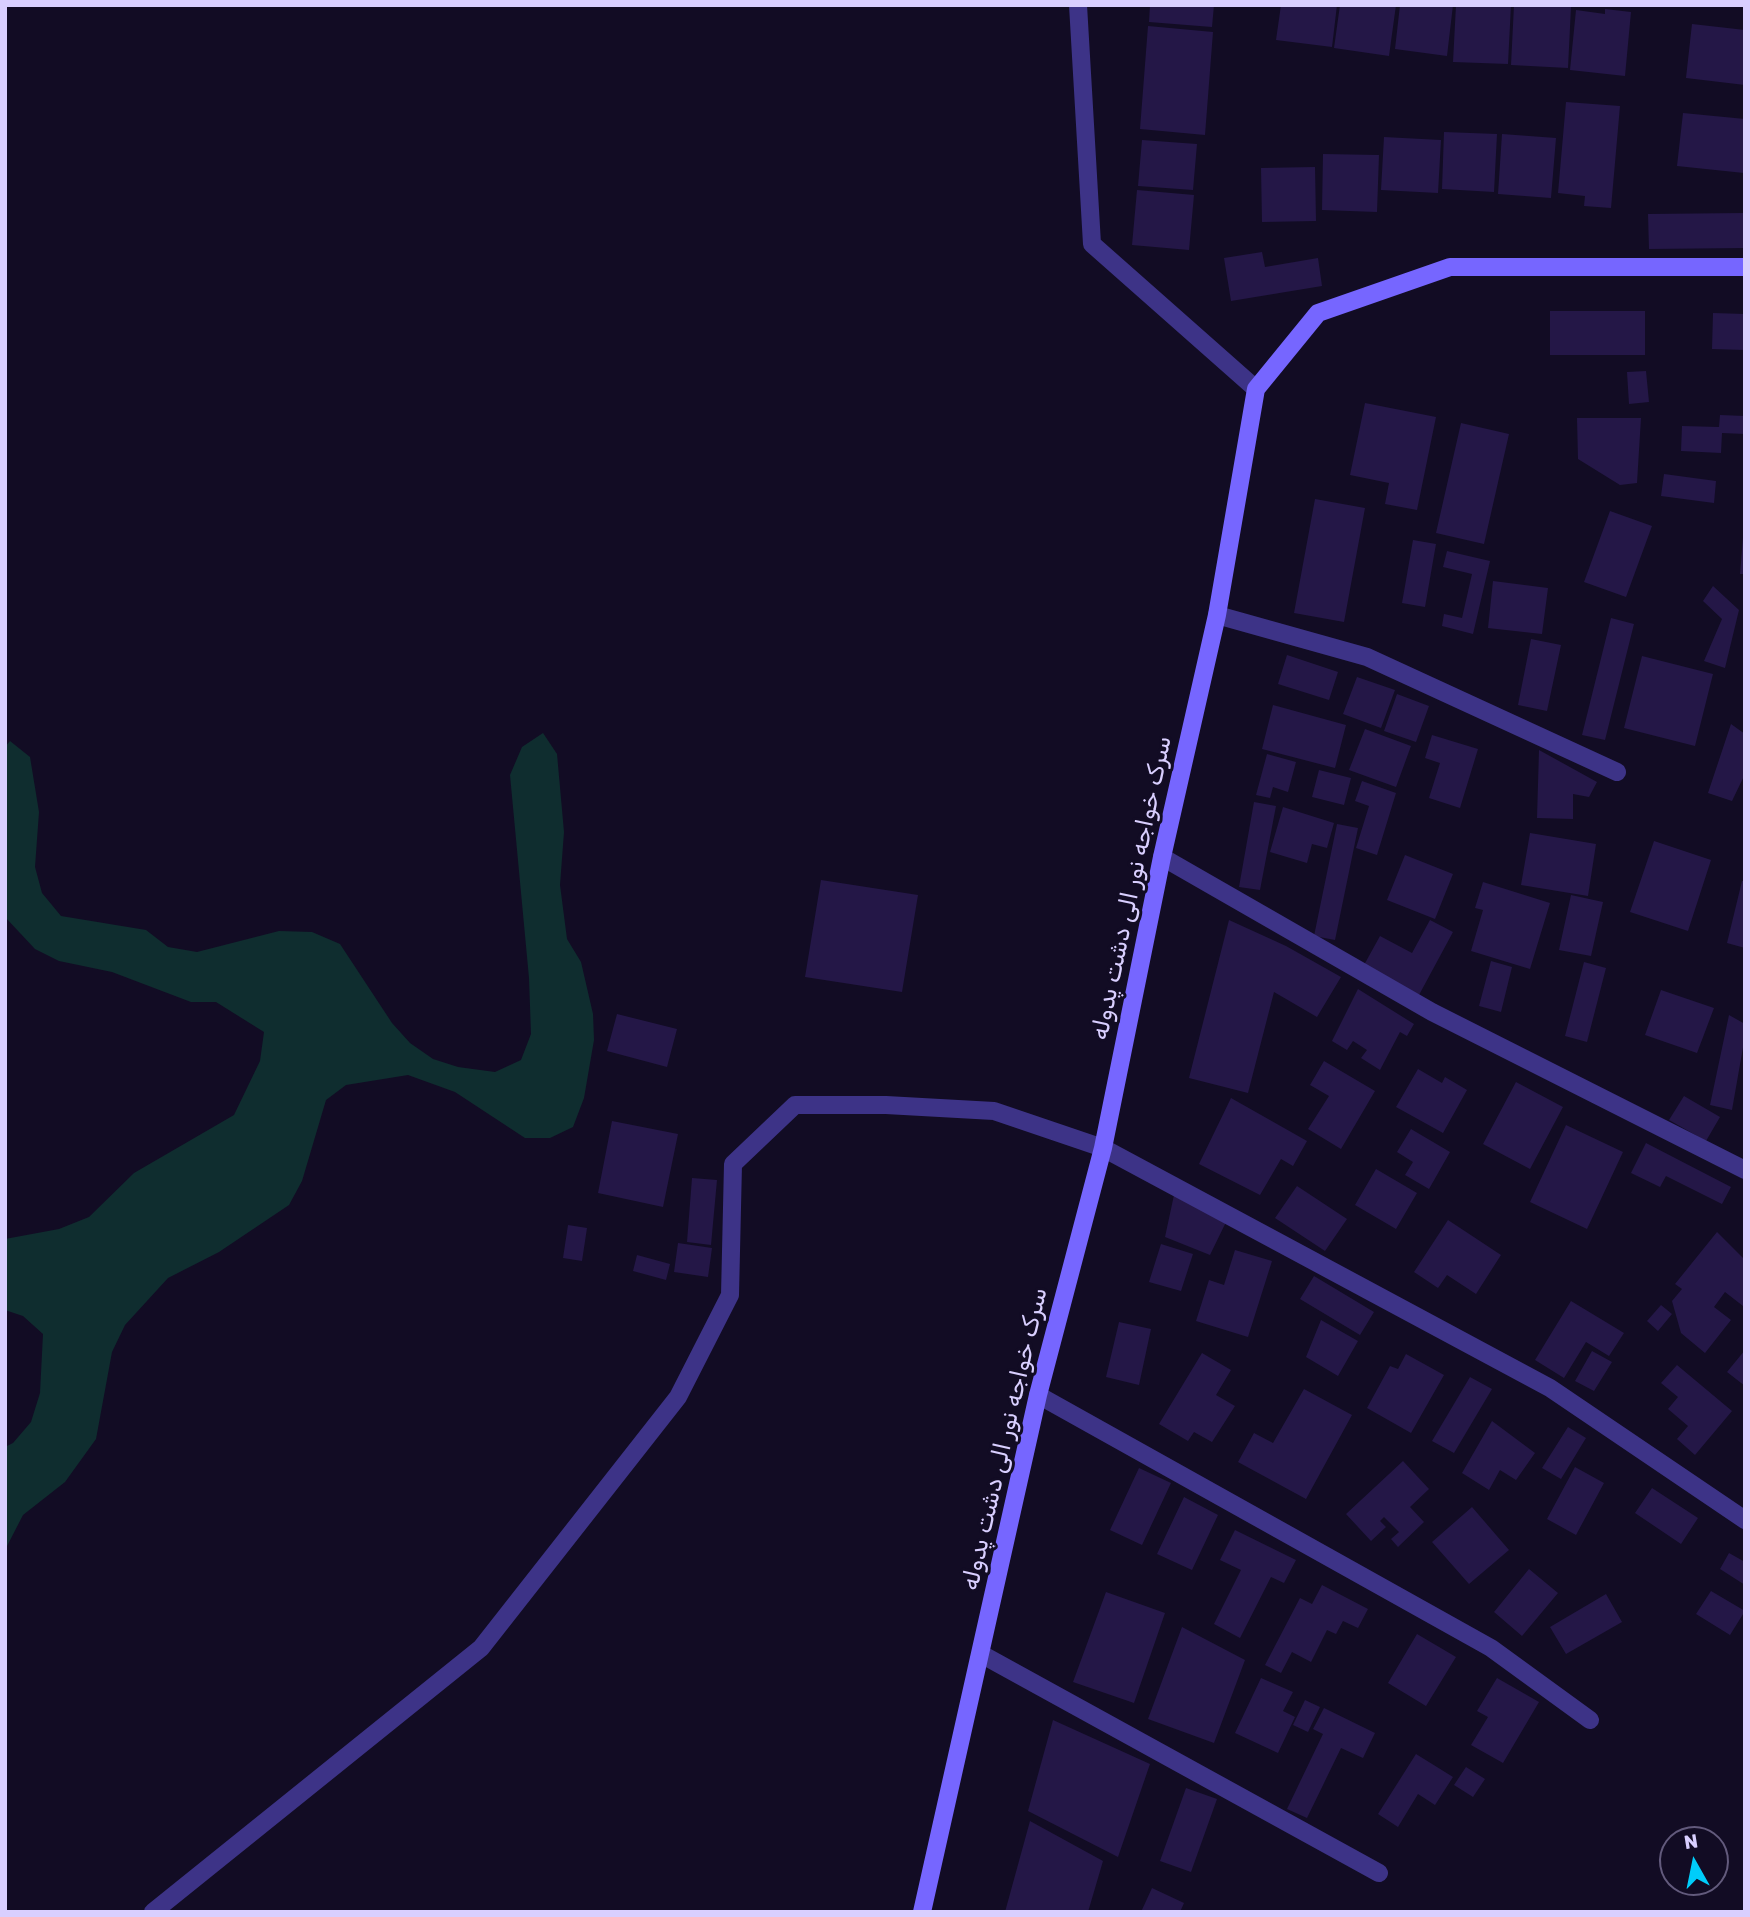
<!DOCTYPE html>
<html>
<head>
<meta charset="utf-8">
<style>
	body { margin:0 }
	#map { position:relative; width:1750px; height:1917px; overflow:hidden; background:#120c24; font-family:Rubik,sans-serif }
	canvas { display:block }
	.frame { position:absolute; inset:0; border:7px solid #d9cfff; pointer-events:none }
	.north { position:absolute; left:1659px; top:1826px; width:70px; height:70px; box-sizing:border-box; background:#120c24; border:2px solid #625a7c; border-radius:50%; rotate:351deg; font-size:19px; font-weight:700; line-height:28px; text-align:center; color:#d9cfff }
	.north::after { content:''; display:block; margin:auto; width:24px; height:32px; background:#00cdfa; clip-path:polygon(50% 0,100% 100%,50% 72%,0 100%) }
</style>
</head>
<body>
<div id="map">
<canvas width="1750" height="1917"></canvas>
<div class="frame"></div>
<div class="north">N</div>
</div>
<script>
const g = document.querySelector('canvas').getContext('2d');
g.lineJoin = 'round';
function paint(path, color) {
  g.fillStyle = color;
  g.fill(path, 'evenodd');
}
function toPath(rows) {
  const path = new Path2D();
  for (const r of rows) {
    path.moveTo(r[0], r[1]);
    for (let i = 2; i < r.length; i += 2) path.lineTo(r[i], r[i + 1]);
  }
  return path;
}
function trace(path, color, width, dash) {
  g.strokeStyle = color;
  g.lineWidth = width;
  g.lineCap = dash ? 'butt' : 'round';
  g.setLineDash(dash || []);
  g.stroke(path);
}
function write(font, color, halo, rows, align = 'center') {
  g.font = font + ' Rubik,"Noto Naskh Arabic",sans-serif';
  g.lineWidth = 6;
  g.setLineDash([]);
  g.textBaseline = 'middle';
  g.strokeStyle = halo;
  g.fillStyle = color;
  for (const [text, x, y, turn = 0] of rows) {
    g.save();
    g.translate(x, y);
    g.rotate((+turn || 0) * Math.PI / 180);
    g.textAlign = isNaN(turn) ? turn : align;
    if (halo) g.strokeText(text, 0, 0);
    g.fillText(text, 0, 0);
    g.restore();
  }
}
const green = toPath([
	[543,733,557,754,564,832,560,885,567,939,581,962,593,1014,594,1040,584,1098,573,1127,550,1138,525,1138,455,1092,408,1075,346,1085,326,1100,302,1181,289,1205,219,1252,168,1278,125,1325,112,1352,96,1439,65,1482,23,1515,5,1550,5,1447,13,1443,31,1422,40,1393,43,1334,23,1316,5,1310,5,1239,59,1229,89,1217,134,1173,234,1115,260,1061,264,1032,216,1002,191,1002,112,972,59,961,35,949,5,917,5,747,10,741,30,757,39,812,35,867,42,893,61,916,146,930,168,947,197,952,279,931,312,932,340,944,392,1023,410,1043,433,1059,458,1067,495,1072,521,1060,531,1034,529,978,510,775,522,747]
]);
const building = toPath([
	[1150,5,1214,5,1212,27,1149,22],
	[1281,5,1337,5,1332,47,1276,40],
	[1340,5,1396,5,1389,56,1334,48],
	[1400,5,1453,5,1447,56,1395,49],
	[1456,5,1511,5,1508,64,1453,62],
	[1514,5,1571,7,1568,68,1511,65],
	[1605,9,1631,12,1625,76,1570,70,1576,10,1605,14],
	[1692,24,1745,30,1745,85,1686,78],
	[1148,26,1213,32,1205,135,1140,129],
	[1566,102,1620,106,1611,208,1584,206,1585,196,1558,193],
	[1683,113,1745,119,1744,173,1677,166],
	[1444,132,1497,134,1494,192,1442,189],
	[1502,134,1556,138,1551,198,1498,194],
	[1384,137,1441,140,1438,193,1381,190],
	[1142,140,1197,144,1193,190,1138,186],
	[1323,154,1379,155,1377,212,1322,210],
	[1315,167,1316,221,1262,222,1261,168],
	[1137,190,1194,195,1189,250,1132,245],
	[1745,213,1745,248,1649,249,1648,214],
	[1262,252,1265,267,1318,258,1322,286,1231,301,1224,258],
	[1550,311,1645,311,1645,355,1550,355],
	[1713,313,1745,314,1745,350,1712,349],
	[1646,371,1649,402,1629,404,1627,372],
	[1365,403,1436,417,1417,510,1385,504,1389,483,1350,475],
	[1720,415,1745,416,1745,434,1722,433,1721,453,1681,451,1682,426,1719,427],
	[1577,418,1641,418,1637,483,1620,485,1578,459],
	[1461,423,1509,434,1484,544,1436,533],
	[1664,474,1716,481,1714,503,1661,496],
	[1315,499,1365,508,1344,622,1294,613],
	[1610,511,1652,526,1626,597,1584,582],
	[1743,537,1745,537,1745,574,1740,574],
	[1413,540,1436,544,1425,607,1402,603],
	[1447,551,1490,561,1473,634,1442,626,1444,614,1462,618,1472,574,1443,567],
	[1493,581,1548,588,1542,634,1488,628],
	[1713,586,1739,610,1725,668,1704,661,1722,619,1703,601],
	[1611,618,1634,624,1605,740,1582,735],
	[1531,639,1561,645,1547,711,1518,705],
	[1287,655,1338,672,1329,700,1278,684],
	[1642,656,1713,674,1695,746,1624,728],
	[1357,677,1395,690,1381,728,1343,714],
	[1397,694,1429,706,1416,742,1384,731],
	[1273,705,1346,725,1335,768,1262,749],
	[1731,724,1745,734,1745,774,1732,801,1708,793],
	[1365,729,1411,746,1396,787,1349,770],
	[1432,735,1478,749,1460,808,1429,798,1440,763,1425,758],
	[1539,750,1597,782,1589,797,1573,794,1573,819,1537,818],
	[1267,754,1296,762,1288,792,1273,787,1270,798,1256,795],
	[1319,770,1351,778,1344,805,1312,797],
	[1362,781,1396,793,1377,855,1356,848,1369,806,1355,801],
	[1254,802,1276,806,1260,890,1239,887],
	[1283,807,1334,823,1327,848,1312,844,1307,863,1270,852],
	[1337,824,1358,828,1335,940,1314,936],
	[1530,833,1596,844,1588,896,1521,885],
	[1654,841,1711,860,1688,931,1630,912],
	[1405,855,1453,874,1435,919,1387,900],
	[821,880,918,895,902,992,805,977],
	[1742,881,1745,881,1745,948,1727,943],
	[1483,882,1550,903,1530,969,1471,951,1483,910,1475,908],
	[1571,895,1603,902,1591,956,1559,950],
	[1229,920,1286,946,1341,977,1317,1017,1274,992,1248,1093,1189,1078],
	[1430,920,1453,932,1419,995,1364,965,1380,936,1412,953],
	[1491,961,1512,967,1501,1012,1479,1006],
	[1584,962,1606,968,1587,1042,1565,1036],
	[1358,989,1414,1024,1407,1036,1400,1032,1380,1070,1361,1058,1367,1050,1353,1041,1347,1050,1332,1041],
	[1661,990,1714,1008,1697,1053,1645,1035],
	[617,1014,677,1029,667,1067,607,1051],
	[1729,1015,1745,1024,1745,1036,1732,1110,1710,1105],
	[1324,1061,1375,1091,1341,1149,1308,1129,1329,1096,1310,1085],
	[1418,1069,1442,1083,1445,1077,1467,1090,1443,1133,1396,1107],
	[1516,1082,1563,1107,1530,1169,1483,1144],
	[1684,1096,1720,1117,1706,1141,1669,1120],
	[1231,1098,1307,1141,1293,1166,1281,1159,1260,1195,1199,1164],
	[612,1121,678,1134,663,1207,598,1193],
	[1566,1125,1623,1152,1587,1229,1530,1202],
	[1411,1129,1450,1152,1429,1189,1405,1175,1413,1162,1397,1152],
	[1646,1143,1731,1187,1722,1204,1666,1176,1660,1187,1631,1173],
	[1376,1169,1417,1193,1396,1229,1355,1205],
	[692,1178,717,1180,711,1245,687,1242],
	[1297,1186,1347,1219,1325,1251,1275,1218],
	[1174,1195,1227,1220,1210,1255,1165,1237],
	[1448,1220,1501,1255,1476,1294,1447,1275,1438,1288,1414,1272],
	[568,1225,587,1228,582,1261,563,1258],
	[1717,1232,1745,1260,1745,1303,1743,1306,1725,1292,1714,1307,1731,1320,1705,1353,1681,1333,1672,1301,1682,1289,1675,1284],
	[678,1243,712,1248,708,1277,674,1272],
	[1161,1244,1193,1254,1181,1291,1149,1282],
	[1235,1250,1272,1261,1248,1337,1196,1321,1209,1280,1224,1285],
	[637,1255,670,1264,666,1280,633,1271],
	[1314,1276,1374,1312,1360,1335,1300,1299],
	[1571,1301,1624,1333,1609,1356,1586,1342,1564,1378,1535,1360],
	[1661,1305,1672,1314,1658,1331,1647,1321],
	[1321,1320,1358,1341,1338,1376,1306,1357],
	[1119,1322,1151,1329,1139,1385,1106,1377],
	[1745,1350,1745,1386,1727,1372],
	[1592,1351,1612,1362,1594,1391,1575,1381],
	[1202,1353,1231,1370,1216,1395,1235,1406,1212,1442,1194,1432,1188,1441,1159,1424],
	[1406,1354,1444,1375,1411,1433,1367,1408,1390,1366,1398,1369],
	[1677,1365,1732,1411,1695,1455,1677,1439,1688,1426,1668,1409,1678,1397,1661,1383],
	[1470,1377,1492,1389,1454,1453,1432,1441],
	[1304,1389,1352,1415,1306,1499,1238,1462,1254,1433,1273,1443],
	[1492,1421,1535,1453,1516,1480,1500,1470,1489,1490,1462,1473],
	[1568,1427,1586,1438,1561,1479,1542,1468],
	[1403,1461,1429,1489,1410,1507,1424,1522,1398,1547,1391,1539,1399,1532,1384,1517,1380,1521,1386,1527,1371,1541,1346,1514],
	[1575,1467,1604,1483,1576,1535,1547,1519],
	[1139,1468,1171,1483,1142,1545,1110,1530],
	[1652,1488,1698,1518,1681,1544,1635,1513],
	[1184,1497,1218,1515,1192,1570,1157,1554],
	[1472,1507,1509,1550,1469,1584,1432,1542],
	[1235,1530,1296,1560,1284,1583,1271,1577,1240,1638,1214,1624,1241,1570,1220,1560],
	[1729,1553,1745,1562,1745,1585,1720,1569],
	[1529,1569,1558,1593,1522,1636,1494,1612],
	[1322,1585,1368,1609,1358,1628,1343,1621,1336,1634,1327,1630,1311,1662,1292,1652,1281,1673,1265,1665,1300,1598,1312,1604],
	[1711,1591,1745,1611,1730,1635,1696,1614],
	[1106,1592,1165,1613,1134,1703,1073,1682],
	[1606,1594,1622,1622,1566,1654,1550,1627],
	[1182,1627,1245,1660,1214,1743,1148,1719],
	[1417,1634,1456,1657,1426,1706,1388,1683],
	[1261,1678,1293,1692,1283,1711,1295,1717,1278,1753,1235,1733],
	[1497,1678,1539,1702,1503,1763,1471,1745,1488,1717,1477,1711],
	[1305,1700,1320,1707,1308,1732,1293,1725],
	[1324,1708,1375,1733,1363,1758,1341,1748,1307,1818,1287,1809,1323,1734,1313,1729],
	[1053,1720,1150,1764,1118,1857,1028,1811],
	[1416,1754,1453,1777,1435,1805,1418,1794,1398,1827,1378,1814],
	[1466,1767,1485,1779,1473,1797,1454,1785],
	[1186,1788,1217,1799,1191,1872,1160,1861],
	[1030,1821,1103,1861,1088,1912,1005,1912],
	[1152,1888,1184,1903,1180,1912,1141,1912]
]);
const street = toPath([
	[1078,5,1092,244,1256,389],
	[1217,615,1367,657,1617,772],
	[1162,857,1432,1012,1745,1170],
	[1038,1395,1491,1648,1590,1720],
	[981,1654,1379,1873],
	[153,1912,481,1648,678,1397,730,1295,733,1164,795,1105,886,1105,994,1111,1103,1148,1550,1388,1745,1520]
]);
const secondary = toPath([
	[922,1912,1038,1395,1103,1148,1162,857,1217,615,1256,389,1318,313,1450,267,1745,267]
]);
const streetNames = [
	["سرک خواجه نور الی دشت پدوله",1132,888,-78],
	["سرک خواجه نور الی دشت پدوله",1005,1439,-77]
];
paint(green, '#0f2d2f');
paint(building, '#241747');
trace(street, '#3d3387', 18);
trace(secondary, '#7666ff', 18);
write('24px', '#d9cfff', '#120c24', streetNames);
</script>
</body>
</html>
